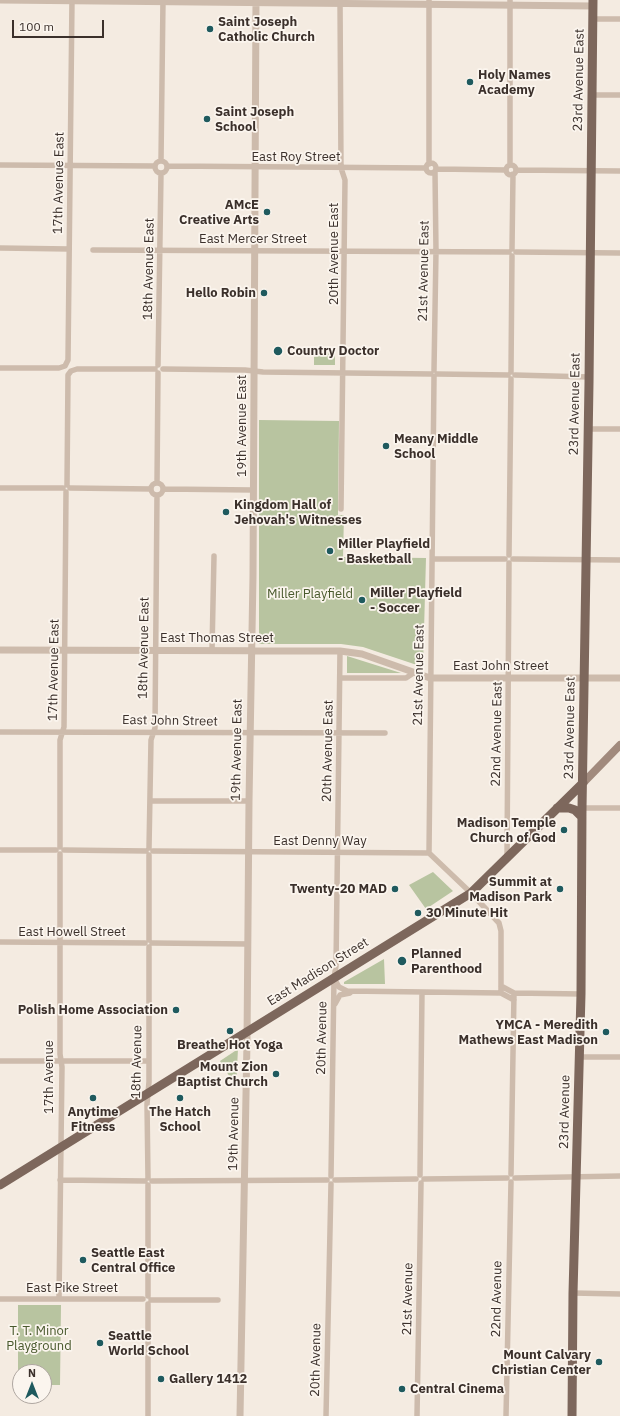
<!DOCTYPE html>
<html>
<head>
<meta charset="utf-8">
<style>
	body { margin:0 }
	#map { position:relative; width:620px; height:1416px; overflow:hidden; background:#f4ebe1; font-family:"IBM Plex Sans",sans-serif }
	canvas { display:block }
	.north { position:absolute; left:12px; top:1364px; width:40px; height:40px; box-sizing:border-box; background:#fbf5ee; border:1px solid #aea6a0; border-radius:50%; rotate:0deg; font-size:11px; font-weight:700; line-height:16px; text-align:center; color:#3b302b }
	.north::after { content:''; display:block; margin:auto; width:14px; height:18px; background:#1f5a5e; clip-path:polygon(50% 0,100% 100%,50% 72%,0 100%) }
	.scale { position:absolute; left:12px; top:20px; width:92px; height:18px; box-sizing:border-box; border:2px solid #3b302b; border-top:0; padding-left:5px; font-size:12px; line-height:14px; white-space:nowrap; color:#3b302b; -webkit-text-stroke:3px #fbf5ee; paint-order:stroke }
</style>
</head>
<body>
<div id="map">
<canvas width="620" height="1416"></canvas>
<div class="north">N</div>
<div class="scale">100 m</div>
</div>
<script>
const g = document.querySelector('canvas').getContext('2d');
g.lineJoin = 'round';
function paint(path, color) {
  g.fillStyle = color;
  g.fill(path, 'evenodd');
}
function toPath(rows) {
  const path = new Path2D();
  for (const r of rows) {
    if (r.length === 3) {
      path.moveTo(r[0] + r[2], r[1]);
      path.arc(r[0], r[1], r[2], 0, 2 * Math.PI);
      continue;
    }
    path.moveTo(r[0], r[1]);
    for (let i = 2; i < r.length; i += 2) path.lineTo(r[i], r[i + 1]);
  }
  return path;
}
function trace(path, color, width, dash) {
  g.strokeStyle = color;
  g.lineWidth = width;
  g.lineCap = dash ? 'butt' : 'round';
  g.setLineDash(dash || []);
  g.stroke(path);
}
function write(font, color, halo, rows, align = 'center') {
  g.font = font + ' "IBM Plex Sans",sans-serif';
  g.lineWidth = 3.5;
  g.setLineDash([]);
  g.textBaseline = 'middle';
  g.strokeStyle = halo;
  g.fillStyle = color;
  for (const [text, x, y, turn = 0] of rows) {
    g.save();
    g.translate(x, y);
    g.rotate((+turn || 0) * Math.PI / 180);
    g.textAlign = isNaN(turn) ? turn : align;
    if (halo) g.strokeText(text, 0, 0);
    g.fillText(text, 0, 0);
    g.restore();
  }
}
const green = toPath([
	[314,352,335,352,335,365,314,365],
	[259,420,339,421,338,515,344,515,343,557,426,558,423,667,363,647,341,644,259,644],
	[347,656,401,673,347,673],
	[433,872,453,891,426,909,409,885],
	[384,959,385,984,344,984,344,982],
	[238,1049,236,1087,220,1061],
	[18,1305,61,1305,60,1385,44,1385,44,1372,20,1372,20,1385,18,1385]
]);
const minor = toPath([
	[340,0,341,168,345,180,341,509],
	[429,0,429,164],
	[593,19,620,19],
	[592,95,620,95],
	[161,167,6],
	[161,161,163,0],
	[431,168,5],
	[0,165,155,166],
	[510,165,510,0],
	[511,170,5],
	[167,166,426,168],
	[437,169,506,170],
	[516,170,620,171],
	[0,248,69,249],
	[512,249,513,174],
	[93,250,509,252],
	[516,252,620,253],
	[158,365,161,173],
	[0,368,59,368,65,366,68,360,72,0],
	[163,369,245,370,263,372,431,374],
	[434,370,436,251,435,172],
	[511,372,512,256],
	[437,374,508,375],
	[515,375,589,377],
	[588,429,620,429],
	[157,483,158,373],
	[157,489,6],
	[67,485,68,375,71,371,77,369,155,369],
	[0,488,63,488],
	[70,488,151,489],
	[163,489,253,490],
	[509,555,511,379],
	[432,559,505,559],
	[513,559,620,560],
	[212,650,214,556],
	[340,678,406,678,415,672],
	[0,732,385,733],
	[150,801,249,801],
	[582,808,620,808],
	[60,847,60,740,64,727,66,492],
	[149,848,151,740,155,728,157,495],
	[0,850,56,850],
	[64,850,146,851],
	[153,851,429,853,471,893,499,923,501,931,501,993],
	[429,853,434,377],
	[507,858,509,563],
	[149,940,149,855],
	[0,942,145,943],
	[152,943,248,944],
	[335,980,339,987,347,991,501,993,514,1000],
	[501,986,514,993,581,994],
	[335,1004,340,995,350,993],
	[579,1057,620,1057],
	[0,1061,149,1061],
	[511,1174,514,993],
	[420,1175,422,992],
	[331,1176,334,978,336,966,340,651],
	[148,1178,147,1104,149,1082,149,947],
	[515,1178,620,1176],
	[424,1179,507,1178],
	[60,1180,145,1181],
	[335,1180,416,1179],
	[152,1181,327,1180],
	[573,1293,620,1294],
	[148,1296,148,1185],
	[0,1299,143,1299],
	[59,1299,62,1067,60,1054,60,854],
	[151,1300,218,1300],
	[148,1304,148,1416],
	[326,1416,331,1184],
	[417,1416,421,1183],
	[506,1416,511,1182]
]);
const tertiary = toPath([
	[0,0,593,6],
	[0,650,340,651,362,654,430,678,620,678],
	[240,1416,247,1041,249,801,253,576,256,0]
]);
const secondary = toPath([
	[583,783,620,745]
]);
const primary = toPath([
	[557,808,569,808,575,810,582,817],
	[0,1185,471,893,583,783],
	[572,1416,573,1293,581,994,582,808,589,383,593,0]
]);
const markers = [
	[210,29,4,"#1f5a5e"],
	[470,82,4,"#1f5a5e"],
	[207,119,4,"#1f5a5e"],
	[267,212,4,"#1f5a5e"],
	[264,293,4,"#1f5a5e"],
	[278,351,5,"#1f5a5e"],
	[386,446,4,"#1f5a5e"],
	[226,512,4,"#1f5a5e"],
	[330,551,4,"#1f5a5e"],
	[362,600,4,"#1f5a5e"],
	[564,830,4,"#1f5a5e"],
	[395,889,4,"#1f5a5e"],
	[560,889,4,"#1f5a5e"],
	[418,913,4,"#1f5a5e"],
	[402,961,5,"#1f5a5e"],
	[176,1010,4,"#1f5a5e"],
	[230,1031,4,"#1f5a5e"],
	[606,1032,4,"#1f5a5e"],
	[276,1074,4,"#1f5a5e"],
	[93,1098,4,"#1f5a5e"],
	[180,1098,4,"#1f5a5e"],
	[83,1260,4,"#1f5a5e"],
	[100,1343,4,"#1f5a5e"],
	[599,1362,4,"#1f5a5e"],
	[161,1379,4,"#1f5a5e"],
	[402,1389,4,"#1f5a5e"]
];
const poiNames = [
	["Saint Joseph",218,22],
	["Catholic Church",218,37],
	["Holy Names",478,75],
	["Academy",478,90],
	["Saint Joseph",215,112],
	["School",215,127],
	["AMcE",259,205,"right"],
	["Creative Arts",259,220,"right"],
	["Hello Robin",256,293,"right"],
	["Country Doctor",287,351],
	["Meany Middle",394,439],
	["School",394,454],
	["Kingdom Hall of",234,505],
	["Jehovah's Witnesses",234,520],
	["Miller Playfield",338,544],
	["- Basketball",338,559],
	["Miller Playfield",370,593],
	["- Soccer",370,608],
	["Madison Temple",556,823,"right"],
	["Church of God",556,838,"right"],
	["Summit at",552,882,"right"],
	["Madison Park",552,897,"right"],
	["Twenty-20 MAD",387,889,"right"],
	["30 Minute Hit",426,913],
	["Planned",411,954],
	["Parenthood",411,969],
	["Polish Home Association",168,1010,"right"],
	["YMCA - Meredith",598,1025,"right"],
	["Mathews East Madison",598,1040,"right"],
	["Breathe Hot Yoga",230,1045,"center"],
	["Mount Zion",268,1067,"right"],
	["Baptist Church",268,1082,"right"],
	["Anytime",93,1112,"center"],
	["Fitness",93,1127,"center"],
	["The Hatch",180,1112,"center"],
	["School",180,1127,"center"],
	["Seattle East",91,1253],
	["Central Office",91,1268],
	["Seattle",108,1336],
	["World School",108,1351],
	["Mount Calvary",591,1355,"right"],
	["Christian Center",591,1370,"right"],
	["Gallery 1412",169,1379],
	["Central Cinema",410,1389]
];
const streetNames = [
	["23rd Avenue East",579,80,-89],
	["East Roy Street",296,157],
	["17th Avenue East",59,183,-89],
	["East Mercer Street",253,239],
	["20th Avenue East",334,254,-90],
	["18th Avenue East",149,269,-89],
	["21st Avenue East",424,271,-89],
	["23rd Avenue East",575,404,-89],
	["19th Avenue East",242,426,-90],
	["East Thomas Street",217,638],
	["18th Avenue East",144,648,-89],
	["East John Street",501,666],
	["17th Avenue East",54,670,-89],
	["21st Avenue East",419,675,-89],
	["East John Street",170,721,1],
	["23rd Avenue East",570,728,-89],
	["22nd Avenue East",497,734,-89],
	["19th Avenue East",237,750,-89],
	["20th Avenue East",328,751,-89],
	["East Denny Way",320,841],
	["East Howell Street",72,932],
	["East Madison Street",318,972,-32],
	["20th Avenue",322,1038,-89],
	["18th Avenue",137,1062,-89],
	["17th Avenue",49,1077,-90],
	["23rd Avenue",565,1112,-89],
	["19th Avenue",234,1134,-89],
	["East Pike Street",72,1288],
	["21st Avenue",408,1299,-89],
	["22nd Avenue",497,1299,-89],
	["20th Avenue",316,1360,-89]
];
const parkNames = [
	["Miller Playfield",310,594],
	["T. T. Minor",39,1331],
	["Playground",39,1346]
];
paint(green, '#b8c4a0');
trace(minor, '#cdbbac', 5.5);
trace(tertiary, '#cdbbac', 7);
trace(secondary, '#a18a7d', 8);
trace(primary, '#7d675c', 9);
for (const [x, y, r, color] of markers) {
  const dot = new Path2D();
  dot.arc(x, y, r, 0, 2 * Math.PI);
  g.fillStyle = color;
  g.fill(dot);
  trace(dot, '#fbf5ee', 1.5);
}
write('bold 13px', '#3b302b', '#fbf5ee', poiNames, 'left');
write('13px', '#3b302b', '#fbf5ee', streetNames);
write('13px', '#4a5a2e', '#fbf5ee', parkNames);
</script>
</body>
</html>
